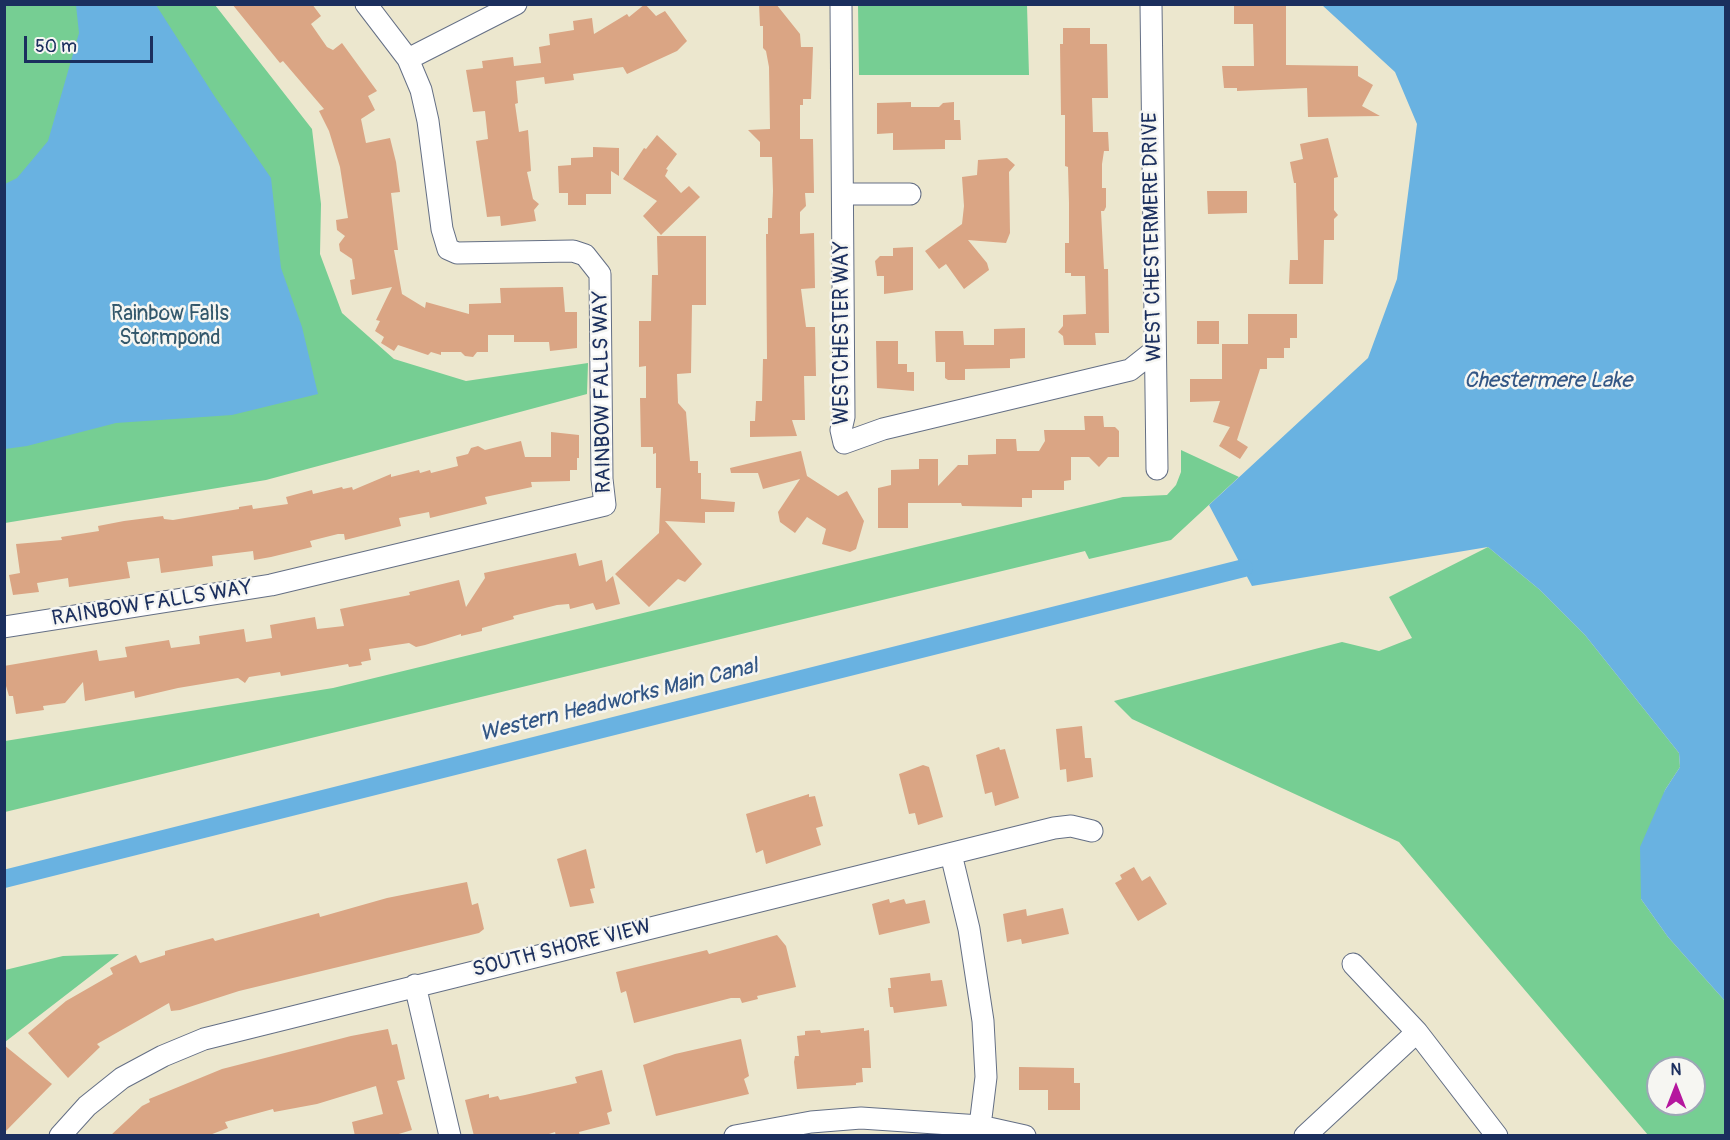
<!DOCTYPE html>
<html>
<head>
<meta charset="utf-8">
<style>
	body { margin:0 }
	#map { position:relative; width:1730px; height:1140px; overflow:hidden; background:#ece7ce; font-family:Pangolin,sans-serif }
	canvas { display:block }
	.frame { position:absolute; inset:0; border:6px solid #1b2f5e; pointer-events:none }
	.north { position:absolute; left:1646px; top:1056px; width:60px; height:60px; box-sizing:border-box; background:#f6f6f2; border:2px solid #9ea6b7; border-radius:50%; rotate:0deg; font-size:16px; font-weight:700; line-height:24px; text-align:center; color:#1b2f5e }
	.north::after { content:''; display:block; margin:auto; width:21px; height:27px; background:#b5179e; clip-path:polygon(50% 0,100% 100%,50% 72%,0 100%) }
	.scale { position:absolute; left:24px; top:36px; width:129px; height:27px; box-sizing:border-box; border:3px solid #1b2f5e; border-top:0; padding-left:8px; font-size:18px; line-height:21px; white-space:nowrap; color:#1b2f5e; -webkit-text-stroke:4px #f6f6f2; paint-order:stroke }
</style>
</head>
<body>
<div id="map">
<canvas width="1730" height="1140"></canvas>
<div class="frame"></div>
<div class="north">N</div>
<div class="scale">50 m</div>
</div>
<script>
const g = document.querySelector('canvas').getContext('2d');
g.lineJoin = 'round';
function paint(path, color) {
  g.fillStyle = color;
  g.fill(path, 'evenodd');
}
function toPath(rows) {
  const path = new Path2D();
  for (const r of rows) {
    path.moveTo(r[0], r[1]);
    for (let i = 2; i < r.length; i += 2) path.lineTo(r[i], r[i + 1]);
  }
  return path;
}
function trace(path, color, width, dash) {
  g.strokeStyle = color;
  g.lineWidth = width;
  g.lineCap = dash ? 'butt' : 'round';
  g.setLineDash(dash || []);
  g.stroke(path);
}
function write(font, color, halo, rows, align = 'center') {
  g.font = font + ' Pangolin,sans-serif';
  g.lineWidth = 5;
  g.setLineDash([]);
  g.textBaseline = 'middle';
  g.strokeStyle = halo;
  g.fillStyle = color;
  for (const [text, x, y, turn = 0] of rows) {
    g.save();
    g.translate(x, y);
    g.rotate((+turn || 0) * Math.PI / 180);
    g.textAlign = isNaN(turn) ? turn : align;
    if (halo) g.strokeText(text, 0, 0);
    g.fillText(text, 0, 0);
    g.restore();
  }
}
const green = toPath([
	[5,5,215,5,312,129,321,204,320,254,342,313,394,359,466,381,588,363,587,394,266,480,5,523],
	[858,5,1027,5,1029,75,859,75],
	[1181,450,1239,477,1171,540,1089,559,1085,551,5,812,5,741,333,688,1123,497,1167,495,1176,485,1181,472],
	[1488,547,1540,590,1585,635,1679,753,1680,767,1665,790,1641,899,1668,937,1725,1001,1725,1135,1648,1135,1399,842,1132,719,1114,701,1342,642,1379,651,1412,638,1389,597],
	[1658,1068,1694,1068,1694,1104,1658,1104],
	[119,954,5,1042,5,970,63,956]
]);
const water = toPath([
	[76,5,156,5,215,97,271,178,281,268,302,327,318,394,232,415,116,423,27,446,5,449,5,184,17,178,48,141,79,33],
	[1322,5,1725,5,1725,1001,1668,937,1641,899,1640,847,1665,790,1680,767,1679,753,1585,635,1540,590,1488,547,1252,586,1209,505,1368,358,1397,279,1417,124,1395,72]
]);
const canal = toPath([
	[4,879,1244,568]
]);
const building = toPath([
	[232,4,312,4,321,16,311,24,327,47,333,50,342,43,377,91,368,96,375,110,361,119,366,143,390,138,396,162,400,192,391,193,398,250,394,250,402,294,425,308,426,302,469,314,469,304,501,303,500,288,563,287,565,312,577,312,577,348,550,351,549,342,514,342,514,335,488,335,488,352,477,352,473,357,465,356,461,352,441,352,441,355,431,352,428,355,398,345,394,351,381,343,384,337,375,331,380,321,376,320,392,287,352,295,350,280,355,279,352,259,340,251,339,244,345,236,337,230,336,220,348,218,340,167,329,131,319,111,324,109,283,61,280,63],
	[645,4,656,16,665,11,687,41,677,51,627,74,623,67,573,74,574,80,545,84,544,77,516,81,518,103,515,104,519,132,528,130,531,171,527,172,533,199,539,204,534,210,536,221,501,226,500,216,487,217,476,141,488,139,485,111,473,112,466,70,483,68,482,61,513,57,514,66,541,63,539,47,550,45,549,34,574,30,573,21,592,18,594,34,627,14,629,17],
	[759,4,776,4,800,34,801,47,813,47,811,99,803,99,803,105,800,105,800,139,813,139,814,193,805,193,806,206,800,212,800,234,814,233,815,288,801,289,806,327,815,327,816,376,804,376,805,420,792,420,797,436,750,437,750,421,755,421,756,401,762,401,763,359,767,359,766,234,768,234,768,218,772,218,773,191,772,157,760,157,760,142,748,130,770,129,769,67,766,51,763,48,763,26,760,26],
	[1286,4,1286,65,1358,66,1358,76,1373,85,1362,106,1380,116,1308,117,1307,88,1237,91,1237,88,1224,88,1222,66,1254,66,1253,24,1234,24,1234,5],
	[1063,28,1090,28,1090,44,1107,44,1108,98,1092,98,1093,132,1108,132,1109,151,1104,151,1102,164,1102,188,1106,188,1106,207,1104,211,1101,211,1104,269,1108,269,1109,333,1095,333,1096,345,1064,345,1063,336,1058,332,1063,326,1063,315,1086,314,1085,276,1071,276,1071,273,1065,273,1065,243,1069,243,1069,203,1068,167,1065,166,1065,115,1061,115,1060,44,1063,44],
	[911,102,911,107,939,107,943,103,954,102,954,120,960,120,961,140,945,140,945,149,893,150,893,133,877,134,877,103],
	[657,135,677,154,666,169,668,170,665,176,681,193,689,186,700,197,661,235,643,216,657,201,623,179,644,148,646,149],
	[1328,138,1338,177,1334,178,1334,210,1338,215,1334,219,1334,240,1324,240,1323,284,1289,284,1290,260,1298,260,1296,183,1294,183,1290,162,1303,159,1300,144],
	[593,147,619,148,619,176,611,171,611,194,586,194,586,205,568,205,568,193,559,193,558,166,571,165,571,158,593,157],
	[1007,158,1015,165,1009,172,1010,233,1006,243,968,240,987,263,989,270,964,289,946,264,939,269,925,251,962,224,964,206,962,177,977,175,978,160],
	[1207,191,1247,191,1247,213,1208,214],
	[657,236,706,236,706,305,692,305,691,373,677,374,678,403,686,412,690,461,698,461,698,473,701,473,701,499,735,502,734,512,705,512,705,523,665,521,702,564,685,582,678,579,649,607,615,574,659,533,661,488,656,488,656,453,653,454,653,447,641,447,640,398,646,398,646,366,639,367,639,321,651,321,652,275,658,275],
	[913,247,913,290,884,294,884,276,877,276,875,261,880,256,893,256,893,248],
	[1248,314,1297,314,1297,338,1290,338,1290,348,1284,348,1284,358,1267,358,1267,369,1260,369,1237,440,1248,447,1240,459,1219,446,1230,427,1213,422,1220,401,1190,402,1190,379,1222,379,1222,344,1248,344],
	[1197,321,1219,321,1219,344,1197,344],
	[1025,328,1025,358,1010,359,1010,368,965,369,965,380,948,380,945,378,945,362,936,362,935,331,963,331,964,345,994,345,994,329],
	[876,341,898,341,898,364,907,364,907,372,914,372,914,391,877,388],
	[1084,416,1103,416,1104,427,1115,427,1119,431,1119,457,1108,457,1099,467,1089,457,1071,457,1071,480,1064,481,1064,490,1032,490,1032,498,1022,498,1022,507,962,506,961,503,908,503,908,528,878,528,878,488,891,485,891,470,919,469,919,459,938,459,938,486,958,465,968,465,968,455,996,454,996,439,1016,439,1017,451,1039,451,1045,441,1044,430,1085,430],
	[551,432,579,435,579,458,577,458,577,470,570,470,570,481,531,482,532,487,485,497,487,504,430,518,429,512,399,518,401,526,345,540,344,534,338,534,310,541,312,547,271,557,254,560,253,551,212,556,213,566,161,573,159,558,127,562,130,578,69,587,68,578,37,583,39,592,13,595,9,575,20,573,16,544,62,540,61,537,99,531,98,526,124,521,163,516,164,519,173,520,239,509,239,507,252,505,253,509,288,504,286,497,312,490,313,494,342,487,343,489,352,487,353,490,391,474,391,477,419,470,420,473,430,470,431,473,458,466,456,457,468,454,471,448,478,446,485,450,521,441,525,457,551,457],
	[801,451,807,476,838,496,847,491,864,521,856,549,850,552,822,544,826,529,807,517,795,533,780,522,778,512,800,479,763,489,758,473,731,473,730,468],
	[576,553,579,566,602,560,606,582,613,576,620,604,596,610,593,603,570,609,569,604,557,605,513,616,514,619,482,628,482,631,461,636,461,634,425,645,416,647,409,643,369,649,371,660,361,662,362,665,349,667,348,664,281,676,280,672,249,677,245,683,238,678,178,688,135,698,134,691,85,701,83,682,65,703,43,706,44,710,16,714,13,696,9,696,6,686,4,666,97,650,99,661,127,657,125,647,169,640,171,648,200,644,199,636,244,629,246,642,272,638,270,625,315,617,317,629,344,626,340,609,410,595,409,592,459,580,466,607,485,578,484,573],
	[1082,726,1085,758,1091,758,1093,777,1067,782,1066,769,1060,770,1056,729],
	[999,747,1000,750,1005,749,1019,798,995,806,992,792,985,794,976,755],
	[923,765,929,767,943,817,918,825,915,813,909,814,899,774],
	[809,794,809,797,815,796,823,826,816,828,821,845,766,864,763,850,756,853,746,814],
	[586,849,595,888,590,889,594,903,570,907,557,859],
	[1134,867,1142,881,1150,876,1167,904,1138,921,1115,883,1122,879,1120,875],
	[467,882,472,905,478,903,484,929,479,933,239,991,180,1010,171,1011,169,1003,97,1044,100,1047,68,1078,28,1033,66,1001,113,974,110,968,136,955,140,963,165,955,165,951,213,938,215,941,319,913,320,917,387,898],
	[889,899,890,903,904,899,906,904,925,900,930,923,879,935,872,904],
	[1063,908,1069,934,1022,944,1021,939,1007,942,1003,914,1026,909,1027,916],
	[777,935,786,946,796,987,757,996,758,999,742,1003,740,998,731,998,634,1023,626,991,621,993,616,972,707,950,709,954],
	[930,973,931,981,942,980,947,1006,894,1013,893,1007,890,1007,888,988,891,988,890,978],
	[864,1028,864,1031,869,1030,871,1068,862,1068,863,1082,856,1083,856,1085,797,1089,794,1062,795,1056,799,1056,797,1036,805,1035,805,1031,820,1030,821,1033],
	[388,1029,392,1045,397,1044,405,1079,397,1081,412,1130,392,1136,355,1136,352,1122,383,1114,376,1086,317,1104,274,1112,273,1109,225,1122,228,1128,207,1136,110,1136,142,1106,150,1102,149,1099,222,1069,351,1036],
	[741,1039,749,1076,744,1079,749,1094,656,1116,643,1065,675,1054],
	[4,1045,52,1084,4,1133],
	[1019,1067,1074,1068,1074,1083,1080,1083,1080,1110,1048,1110,1048,1090,1019,1090],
	[602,1070,612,1111,607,1113,610,1124,579,1132,580,1136,556,1136,555,1132,543,1136,474,1136,465,1100,489,1094,489,1098,498,1096,500,1100,525,1095,577,1083,575,1077]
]);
const street = toPath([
	[841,4,844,417,841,430,844,443,883,429,1130,370,1154,351],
	[1151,4,1157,469],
	[408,59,516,4],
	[843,194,910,194],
	[4,627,271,585,605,505,602,479,600,274,585,255,573,251,457,253,448,249,442,229,428,121,421,90,408,59,366,4],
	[951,854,969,929,983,1021,986,1077,980,1126],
	[1353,964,1417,1032,1497,1136],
	[415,985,450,1136],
	[60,1136,87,1106,122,1078,163,1056,204,1039,1054,828,1071,826,1092,831],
	[735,1136,811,1122,861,1118,980,1126,1025,1136],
	[1305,1136,1417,1032]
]);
const streetNames = [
	["WEST CHESTERMERE DRIVE",1153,237,-91],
	["WESTCHESTER WAY",843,333,-90],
	["RAINBOW FALLS WAY",603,392,-91],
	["RAINBOW FALLS WAY",152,604,-9],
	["SOUTH SHORE VIEW",562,949,-14]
];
const parkNames = [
	["Rainbow Falls",170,315],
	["Stormpond",170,339]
];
const waterNames = [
	["Chestermere Lake",1548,381],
	["Western Headworks Main Canal",619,701,-14]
];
paint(green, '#76ce93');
paint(water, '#69b2e1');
trace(canal, '#69b2e1', 18);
paint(building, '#daa584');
trace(street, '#646f85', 23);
trace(street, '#fff', 21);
write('21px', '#1b2f5e', '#f6f6f2', streetNames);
write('21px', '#32576b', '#f6f6f2', parkNames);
write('italic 22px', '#325685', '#f6f6f2', waterNames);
</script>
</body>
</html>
